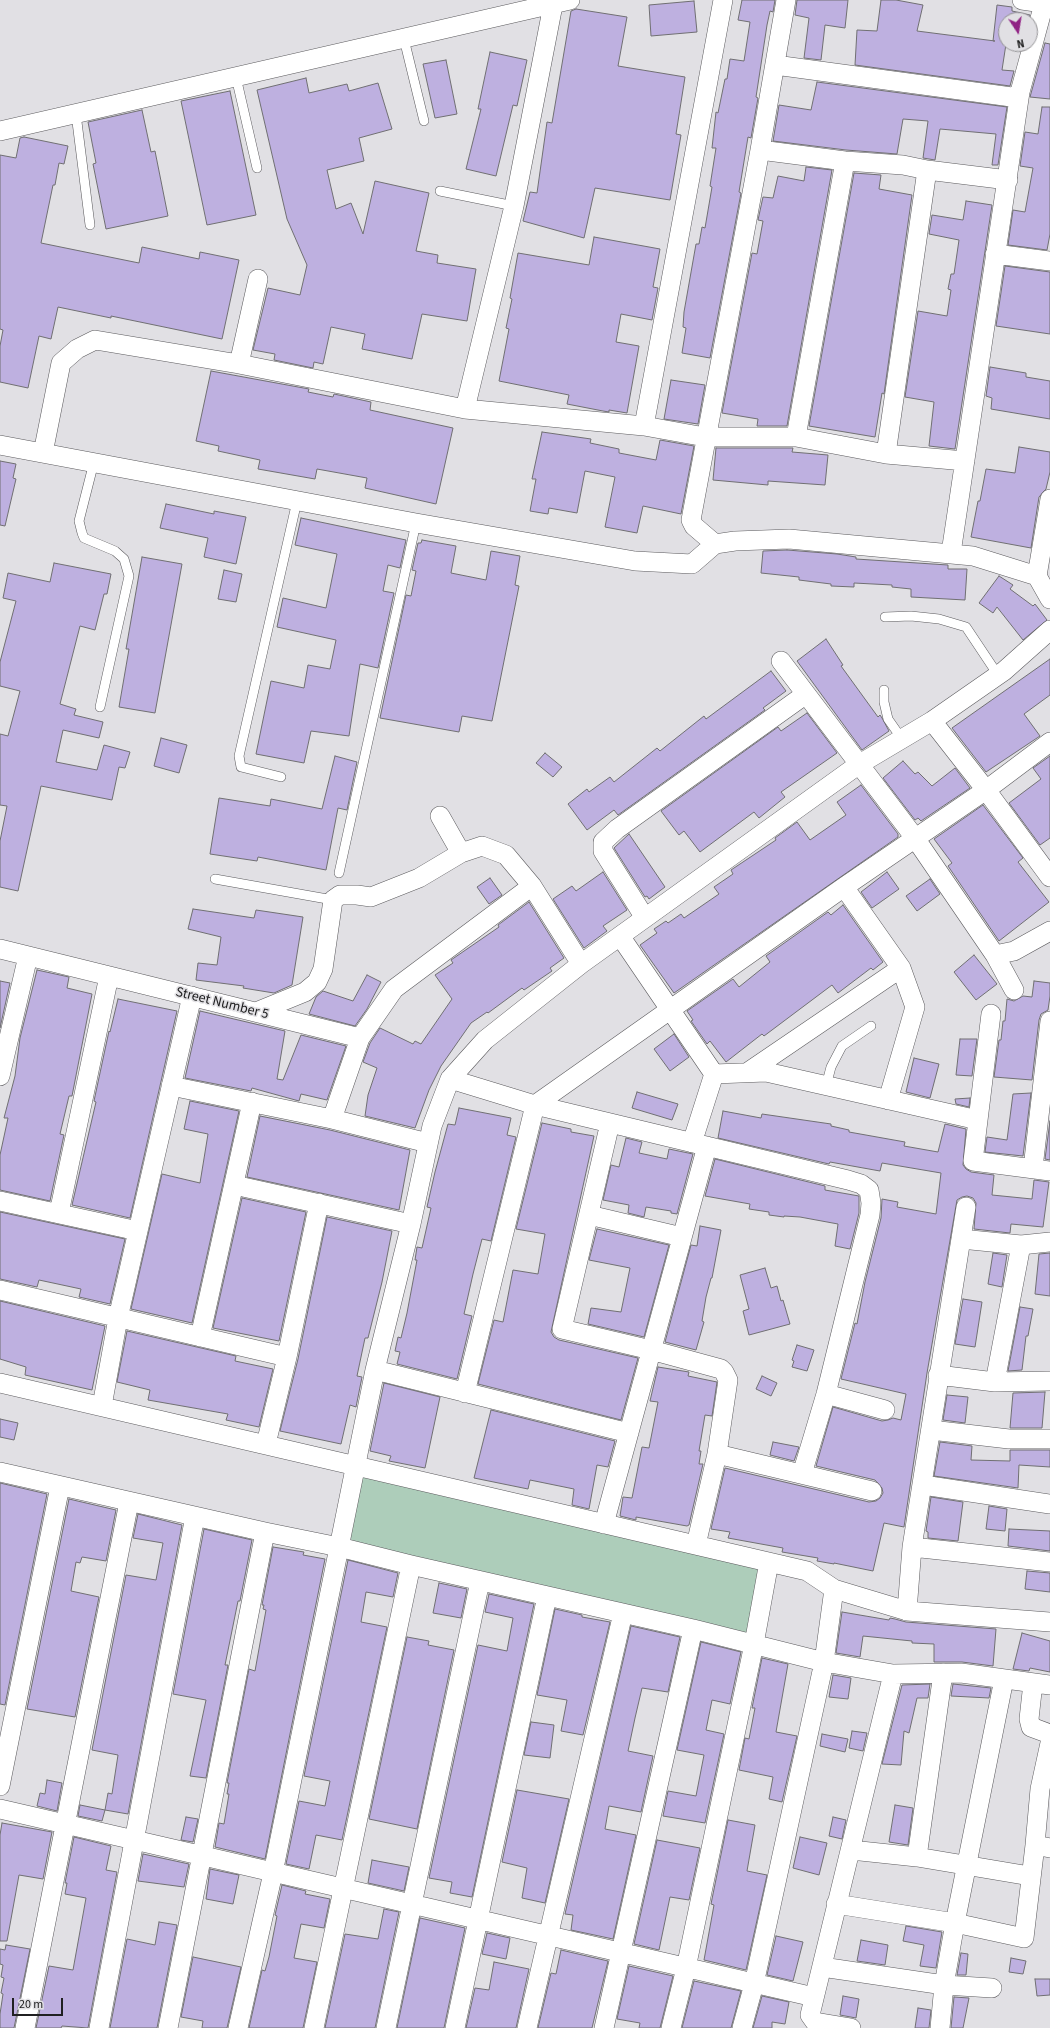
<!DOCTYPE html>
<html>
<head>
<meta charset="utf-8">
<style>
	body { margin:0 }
	#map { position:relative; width:1050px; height:2028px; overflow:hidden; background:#e1e0e4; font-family:"Source Sans 3",sans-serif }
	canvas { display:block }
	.north { position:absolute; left:998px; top:12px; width:40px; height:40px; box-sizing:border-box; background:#e1e0e4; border:1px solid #949396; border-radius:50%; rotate:168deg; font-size:11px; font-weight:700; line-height:16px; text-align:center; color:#202021 }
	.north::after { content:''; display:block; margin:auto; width:14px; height:18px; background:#902284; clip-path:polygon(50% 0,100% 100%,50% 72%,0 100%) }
	.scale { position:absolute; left:12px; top:1998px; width:51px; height:18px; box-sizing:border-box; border:2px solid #202021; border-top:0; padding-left:5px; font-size:12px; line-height:14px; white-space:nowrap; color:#202021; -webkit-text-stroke:3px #e1e0e4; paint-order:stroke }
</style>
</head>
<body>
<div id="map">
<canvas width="1050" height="2028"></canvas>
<div class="north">N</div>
<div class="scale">20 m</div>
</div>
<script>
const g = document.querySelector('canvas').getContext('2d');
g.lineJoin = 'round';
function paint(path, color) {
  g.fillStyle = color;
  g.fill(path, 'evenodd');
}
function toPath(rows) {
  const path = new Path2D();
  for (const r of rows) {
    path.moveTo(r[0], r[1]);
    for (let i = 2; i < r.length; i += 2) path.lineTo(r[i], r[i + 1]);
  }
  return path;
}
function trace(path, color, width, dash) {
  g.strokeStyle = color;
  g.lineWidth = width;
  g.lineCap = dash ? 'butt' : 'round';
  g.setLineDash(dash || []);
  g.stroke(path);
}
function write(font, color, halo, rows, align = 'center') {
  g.font = font + ' "Source Sans 3",sans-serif';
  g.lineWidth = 3;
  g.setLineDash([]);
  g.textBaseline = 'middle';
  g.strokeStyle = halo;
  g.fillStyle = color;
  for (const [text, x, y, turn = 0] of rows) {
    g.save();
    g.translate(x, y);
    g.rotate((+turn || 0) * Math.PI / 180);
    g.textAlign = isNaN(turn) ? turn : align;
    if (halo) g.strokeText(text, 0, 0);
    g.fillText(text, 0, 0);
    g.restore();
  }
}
const green = toPath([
	[358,1475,762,1570,748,1636,357,1548,347,1533]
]);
const building = toPath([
	[742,0,775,0,773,12,770,11,767,25,758,84,756,97,758,98,751,138,748,137,739,192,741,193,710,358,682,353,686,328,683,327,684,312,696,244,699,244,702,227,705,228,712,187,710,186,716,148,712,148,716,112,718,113,725,79,727,79,730,59,744,61,750,22,738,20,742,0],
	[797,0,848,0,845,28,825,25,821,60,804,58,809,18,795,15,797,0],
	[881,0,896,0,923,5,917,31,995,41,993,41,997,5,1012,7,1012,11,1030,15,1028,20,1006,20,1006,44,1002,70,1014,71,1010,86,855,65,857,30,877,31,881,0],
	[694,1,697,32,651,36,649,5,694,1],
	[576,9,627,17,618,66,685,77,676,134,681,135,670,200,595,188,584,238,523,221,530,192,537,193,547,122,552,123,571,11,576,9],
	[1045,43,1050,44,1050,99,1030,97,1045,43],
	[490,52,527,60,517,106,513,105,496,176,466,169,481,109,478,109,490,52],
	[446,60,457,114,435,118,423,64,446,60],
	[306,78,309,93,347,84,349,91,378,83,392,129,359,138,364,161,327,170,336,209,351,203,363,234,375,181,429,193,416,251,438,255,437,263,476,269,467,321,422,314,412,359,362,349,365,334,331,327,323,364,314,362,313,368,274,360,275,354,253,350,268,288,300,295,307,265,287,219,257,90,306,78],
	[817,82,1007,107,998,165,992,165,996,134,940,129,935,160,923,158,928,121,903,119,897,154,846,150,773,141,779,105,811,110,817,82],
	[230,91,256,215,207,225,181,101,230,91],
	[1042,107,1050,107,1050,234,1047,250,1008,245,1013,210,1025,212,1033,168,1020,166,1025,132,1038,134,1042,107],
	[142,110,151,152,155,151,168,216,106,229,93,164,96,163,88,122,142,110],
	[24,137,68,146,64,164,59,163,55,185,53,185,41,243,139,263,142,247,199,259,200,252,239,260,222,339,111,316,111,318,58,307,51,339,39,336,28,388,0,382,0,346,3,330,0,329,0,155,16,158,20,138,24,137],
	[806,167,832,170,787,426,757,426,758,419,722,413,752,253,757,254,763,221,758,220,763,197,773,198,778,176,804,181,806,167],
	[854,173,881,175,879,189,912,195,884,394,882,393,875,437,809,426,854,173],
	[966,201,992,205,955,449,929,446,934,402,905,397,918,311,947,316,951,290,948,289,951,274,954,274,959,240,929,234,932,215,963,220,966,201],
	[594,237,660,249,653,287,658,288,652,320,621,314,616,342,639,346,627,413,609,410,609,412,603,411,567,404,569,395,499,381,509,329,506,328,512,299,510,298,518,253,589,265,594,237],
	[1005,266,1050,272,1050,334,996,326,1005,266],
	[990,367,1026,373,1026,377,1050,381,1050,419,991,409,992,398,986,396,990,367],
	[211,371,309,389,308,392,333,397,334,394,371,402,370,410,453,428,436,504,365,488,367,478,317,469,315,479,258,469,260,460,218,451,219,446,196,441,211,371],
	[671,380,705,385,698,424,664,419,671,380],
	[542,432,591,439,590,443,619,449,619,453,656,460,660,440,694,446,681,514,643,506,637,533,605,527,615,477,585,471,577,513,549,508,548,514,530,511,536,479,532,479,542,432],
	[1019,447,1050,452,1050,472,1046,489,1039,497,1031,548,971,537,978,501,980,501,986,469,1015,473,1019,447],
	[716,448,793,448,792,452,828,455,825,485,768,481,768,485,713,480,716,448],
	[0,461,16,464,13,478,16,479,5,526,0,525,0,461],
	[166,504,214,514,214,511,246,517,236,564,204,557,208,538,160,528,166,504],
	[301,518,406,540,400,568,388,565,383,591,394,593,378,668,360,664,349,736,311,731,304,763,256,754,271,681,304,688,308,665,330,669,336,640,277,627,283,598,326,608,337,554,295,545,301,518],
	[422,540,456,546,451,573,486,580,491,551,520,556,515,585,519,586,492,721,462,716,459,732,380,718,406,595,411,596,416,571,412,570,418,543,421,543,422,540],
	[787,550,837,554,856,557,856,559,948,565,948,569,967,569,965,600,911,597,911,589,892,587,892,585,854,583,854,587,831,586,831,584,799,580,799,577,761,573,763,551,787,550],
	[142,557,182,564,155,713,119,707,129,649,126,649,142,557],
	[54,563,111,574,107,594,104,594,95,630,80,626,60,704,76,709,74,715,103,722,99,738,63,730,56,762,97,770,104,745,130,752,125,768,119,767,112,800,41,786,18,891,0,887,0,841,7,806,0,805,0,734,8,736,20,691,0,686,0,662,16,601,3,598,8,573,50,582,54,563],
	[224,570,242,574,236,602,218,599,224,570],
	[999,576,1013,585,1010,589,1033,606,1035,604,1047,620,1023,640,997,607,993,613,979,603,999,576],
	[826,639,843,665,841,666,878,717,880,715,882,718,889,731,862,750,797,661,826,639],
	[1050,659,1050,695,1024,714,1040,736,986,772,952,728,1050,659],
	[771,671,786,691,763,708,765,710,618,815,614,810,587,830,568,804,587,789,589,792,610,777,614,782,657,748,660,751,704,716,706,719,771,671],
	[807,713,837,753,781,792,785,797,759,818,754,812,700,852,684,831,679,835,661,811,778,727,781,731,807,713],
	[161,738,187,745,179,773,154,766,161,738],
	[545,753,562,767,553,777,536,763,545,753],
	[335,756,357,762,347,810,338,808,326,870,258,857,257,861,210,854,219,798,270,806,271,799,322,809,335,756],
	[1050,756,1050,838,1040,845,1009,803,1041,779,1033,768,1050,756],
	[903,761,915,774,918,772,932,786,955,768,970,788,921,821,918,818,915,820,883,778,903,761],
	[861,785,898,834,898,837,674,993,640,945,657,933,654,929,666,921,668,923,681,914,684,918,719,894,714,887,733,874,731,870,776,840,775,838,797,822,810,840,846,815,837,802,861,785],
	[983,805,1023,858,1018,862,1049,902,999,941,948,866,952,863,934,839,983,805],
	[629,834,665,887,649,899,647,896,645,897,614,848,629,834],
	[603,872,627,910,603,926,607,931,584,948,553,899,572,886,576,891,603,872],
	[887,872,899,889,872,908,861,892,887,872],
	[490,878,502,895,489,904,477,887,490,878],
	[930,879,940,894,917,911,906,896,930,879],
	[529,902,564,958,550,968,552,971,524,990,522,988,488,1013,487,1012,471,1023,441,1066,429,1090,415,1128,365,1116,368,1095,377,1068,363,1062,370,1043,380,1028,413,1044,415,1041,421,1044,452,999,435,975,453,963,451,960,499,927,498,925,529,902],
	[843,905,883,962,873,970,871,968,838,993,832,985,764,1036,762,1034,726,1062,710,1041,707,1044,691,1021,693,1020,687,1011,733,979,739,987,770,962,766,956,828,912,831,915,843,905],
	[193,909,254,918,256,910,303,917,292,985,274,993,243,988,244,986,196,980,198,963,217,965,221,937,188,929,193,909],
	[974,955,997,984,976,1000,954,972,974,955],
	[37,970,69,977,67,988,92,994,72,1096,69,1096,60,1134,64,1135,50,1201,0,1190,0,1155,8,1118,4,1118,15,1076,20,1038,37,970],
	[367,975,381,982,367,1009,355,1026,309,1014,316,997,323,991,353,1001,367,975],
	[0,981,10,983,0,1028,0,981],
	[1034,981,1050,983,1050,996,1048,1010,1041,1014,1039,1020,1032,1080,994,1077,999,1040,1001,1040,1003,1021,1005,1021,1007,999,1014,1001,1023,996,1032,997,1034,981],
	[118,999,177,1011,130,1218,72,1205,96,1102,94,1101,109,1031,110,1032,118,999],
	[200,1011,285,1031,277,1079,283,1080,301,1035,346,1046,327,1100,301,1094,299,1101,252,1088,251,1091,185,1078,200,1011],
	[674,1034,689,1057,670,1071,654,1049,674,1034],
	[960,1039,977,1039,972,1076,956,1075,960,1039],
	[914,1058,939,1064,930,1098,906,1092,914,1058],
	[637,1092,678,1104,672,1120,632,1108,637,1092],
	[1031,1093,1023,1156,985,1152,987,1137,1007,1140,1013,1094,1031,1093],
	[970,1098,969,1107,956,1104,955,1099,970,1098],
	[190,1101,239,1111,192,1323,131,1309,162,1174,200,1183,208,1134,184,1129,190,1101],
	[459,1108,511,1118,507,1135,516,1137,491,1241,482,1239,473,1274,464,1314,472,1316,457,1379,397,1364,400,1352,395,1351,398,1337,401,1338,407,1313,417,1260,415,1260,417,1247,422,1248,431,1208,427,1207,435,1172,448,1124,455,1125,459,1108],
	[723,1111,761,1118,762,1114,831,1124,831,1126,849,1130,849,1132,905,1142,904,1146,938,1152,945,1124,966,1129,963,1165,966,1169,971,1172,994,1175,992,1195,1032,1199,1034,1180,1049,1182,1043,1227,1011,1224,1010,1233,974,1229,976,1203,973,1198,967,1196,962,1197,957,1200,927,1373,904,1527,884,1523,873,1571,834,1563,834,1564,817,1561,818,1558,782,1552,783,1548,728,1538,730,1532,711,1529,725,1468,869,1502,876,1501,880,1498,883,1493,882,1488,875,1480,816,1466,833,1407,882,1421,888,1420,893,1418,901,1420,906,1394,841,1379,855,1323,857,1324,865,1282,881,1218,882,1199,898,1202,897,1207,936,1214,941,1173,882,1163,880,1171,830,1162,829,1164,718,1138,723,1111],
	[260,1116,330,1130,410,1150,399,1210,247,1177,260,1116],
	[1050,1121,1050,1160,1045,1159,1050,1121],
	[542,1123,571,1129,571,1132,594,1136,551,1332,554,1337,559,1340,638,1358,621,1420,478,1384,494,1320,503,1322,513,1270,538,1274,545,1234,516,1229,542,1123],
	[626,1138,642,1142,639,1153,667,1159,669,1149,693,1154,677,1214,671,1213,671,1211,646,1207,644,1217,628,1213,629,1205,603,1200,611,1165,619,1167,626,1138],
	[715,1159,825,1186,825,1190,859,1196,859,1213,850,1249,835,1246,838,1224,800,1217,784,1216,784,1217,769,1215,769,1212,749,1209,750,1204,705,1196,715,1159],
	[242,1198,306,1212,279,1341,213,1328,242,1198],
	[0,1212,125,1239,110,1304,79,1297,81,1289,39,1280,37,1287,0,1279,0,1212],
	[327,1217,392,1231,382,1282,368,1338,365,1338,357,1376,362,1377,356,1407,350,1405,341,1444,280,1431,298,1359,327,1217],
	[700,1226,721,1230,712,1278,711,1278,706,1297,702,1321,704,1322,696,1350,665,1342,691,1245,697,1246,700,1226],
	[597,1229,669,1245,644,1337,588,1324,591,1308,621,1312,630,1268,589,1260,597,1229],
	[993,1253,1007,1255,1002,1287,988,1284,993,1253],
	[1050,1253,1050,1296,1035,1294,1039,1254,1050,1253],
	[765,1268,771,1288,777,1286,781,1301,783,1300,790,1324,749,1335,743,1311,749,1309,740,1275,765,1268],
	[963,1299,982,1302,975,1347,955,1344,963,1299],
	[0,1301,105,1326,92,1390,25,1375,26,1367,0,1359,0,1301],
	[1020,1307,1033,1309,1028,1336,1026,1336,1022,1370,1008,1371,1020,1307],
	[127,1331,236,1356,235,1361,273,1369,259,1427,226,1420,228,1414,148,1400,150,1390,117,1382,127,1331],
	[797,1345,814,1350,807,1371,792,1367,794,1361,792,1360,797,1345],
	[658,1367,689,1372,688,1376,717,1382,712,1416,705,1415,699,1451,701,1451,699,1464,703,1464,689,1525,687,1526,636,1517,636,1520,620,1516,623,1497,632,1498,642,1447,649,1448,658,1402,650,1401,658,1367],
	[762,1376,777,1383,771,1396,756,1389,762,1376],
	[384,1383,440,1397,425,1468,389,1461,391,1456,370,1451,384,1383],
	[1045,1392,1042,1428,1010,1428,1013,1393,1045,1392],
	[947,1395,968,1397,965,1423,943,1420,947,1395],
	[491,1410,615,1441,608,1467,597,1465,589,1509,572,1505,574,1489,530,1480,528,1489,474,1478,491,1410],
	[0,1419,18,1423,14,1440,0,1437,0,1419],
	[773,1442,799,1447,794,1461,770,1455,773,1442],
	[940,1442,972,1446,971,1460,1010,1461,1010,1450,1050,1450,1050,1467,1019,1465,1018,1488,934,1476,940,1442],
	[0,1483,47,1494,5,1705,0,1704,0,1483],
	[931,1497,963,1502,958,1541,928,1538,928,1532,926,1531,931,1497],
	[69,1499,116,1510,106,1561,82,1557,80,1563,76,1562,71,1591,99,1597,75,1717,27,1709,69,1499],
	[989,1506,1007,1509,1005,1531,986,1529,989,1506],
	[138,1514,182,1525,128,1814,105,1810,108,1793,112,1794,118,1755,92,1750,126,1575,156,1580,163,1543,133,1538,138,1514],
	[204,1529,252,1540,240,1601,238,1601,225,1665,228,1665,206,1778,190,1776,206,1700,173,1694,204,1529],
	[1009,1529,1050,1531,1050,1551,1008,1546,1009,1529],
	[273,1547,304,1552,303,1555,325,1559,265,1859,215,1847,219,1823,224,1824,229,1794,227,1794,229,1783,227,1783,249,1669,255,1671,266,1610,263,1609,264,1605,262,1605,273,1547],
	[348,1560,398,1573,393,1597,366,1592,361,1622,387,1627,342,1840,316,1835,309,1869,286,1864,299,1801,325,1806,330,1781,304,1776,348,1560],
	[1027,1571,1050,1573,1050,1592,1025,1589,1027,1571],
	[439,1583,467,1589,461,1618,433,1613,439,1583],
	[489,1594,534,1604,472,1897,450,1893,452,1882,429,1878,478,1645,507,1651,513,1618,485,1612,489,1594],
	[555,1609,582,1615,582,1617,610,1622,583,1735,561,1731,567,1700,537,1695,555,1609],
	[842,1612,889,1620,890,1618,895,1619,906,1622,996,1629,993,1666,962,1662,934,1662,934,1644,912,1643,912,1641,863,1636,860,1657,836,1653,842,1612],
	[631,1626,680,1637,668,1692,642,1688,635,1718,628,1751,653,1756,641,1812,609,1806,605,1829,636,1835,613,1939,571,1930,573,1915,565,1914,631,1626],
	[1022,1633,1050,1641,1050,1672,1030,1668,1029,1671,1013,1669,1022,1633],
	[407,1637,429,1641,428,1645,454,1650,417,1829,369,1819,407,1637],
	[701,1642,741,1652,730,1704,712,1700,706,1730,724,1734,705,1823,663,1816,668,1791,696,1796,704,1755,677,1750,701,1642],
	[762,1658,788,1664,776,1732,797,1736,782,1802,769,1799,773,1777,739,1770,745,1738,749,1739,755,1708,752,1708,762,1658],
	[833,1675,851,1678,848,1699,829,1697,833,1675],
	[930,1684,928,1698,917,1698,909,1733,904,1731,901,1765,882,1764,902,1685,930,1684],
	[953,1684,991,1688,989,1698,951,1696,953,1684],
	[531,1722,554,1725,550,1758,524,1755,531,1722],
	[852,1731,867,1733,863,1751,849,1748,852,1731],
	[822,1734,848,1739,845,1752,820,1746,822,1734],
	[47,1780,62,1783,57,1811,37,1806,40,1793,45,1794,47,1780],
	[517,1790,569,1799,545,1903,522,1898,527,1868,502,1862,517,1790],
	[80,1805,105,1810,102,1821,78,1816,80,1805],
	[895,1805,913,1808,908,1845,889,1842,895,1805],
	[186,1817,198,1819,193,1842,181,1840,186,1817],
	[833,1817,846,1820,842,1839,829,1836,833,1817],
	[728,1820,755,1825,747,1871,767,1875,746,1970,704,1960,714,1905,711,1904,728,1820],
	[2,1823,52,1832,43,1879,19,1875,7,1941,0,1941,0,1835,2,1823],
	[74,1837,111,1846,106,1870,117,1872,88,2028,62,2026,61,2028,36,2028,49,1966,73,1970,86,1898,65,1894,67,1883,65,1883,74,1837],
	[800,1837,827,1843,819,1875,793,1868,800,1837],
	[657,1840,700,1848,689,1900,670,1897,659,1950,634,1944,657,1840],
	[143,1854,189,1864,184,1887,138,1881,143,1854],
	[372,1860,409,1867,404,1891,368,1883,372,1860],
	[210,1869,239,1875,233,1904,206,1899,210,1869],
	[282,1885,306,1891,305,1894,330,1899,324,1928,301,1924,294,1958,317,1962,303,2028,249,2028,262,1970,265,1971,269,1957,277,1916,275,1915,282,1885],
	[384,1909,399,1912,375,2028,325,2028,345,1934,378,1939,384,1909],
	[420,1918,465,1928,444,2028,397,2028,420,1918],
	[159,1922,177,1925,157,2028,110,2028,127,1939,155,1945,159,1922],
	[906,1926,942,1932,936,1968,920,1966,924,1945,903,1941,906,1926],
	[487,1933,510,1938,506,1959,482,1954,487,1933],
	[776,1936,803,1942,793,1981,767,1975,776,1936],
	[861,1940,888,1945,885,1965,857,1961,861,1940],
	[6,1945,30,1949,14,2028,0,2028,0,2014,3,1994,1,1993,4,1978,1,1977,3,1965,0,1964,0,1949,5,1950,6,1945],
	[561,1950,608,1961,592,2028,538,2028,551,1973,556,1974,561,1950],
	[961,1953,968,1954,966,1975,957,1975,961,1953],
	[193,1957,241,1967,227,2028,202,2028,203,2021,181,2017,193,1957],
	[1011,1958,1026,1961,1023,1974,1009,1972,1011,1958],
	[494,1962,529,1969,516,2028,466,2028,475,1988,489,1990,494,1962],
	[629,1966,673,1976,660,2028,639,2028,640,2023,617,2019,629,1966],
	[1035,1979,1050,1979,1050,1995,1037,1996,1035,1979],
	[694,1981,741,1991,731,2028,682,2028,694,1981],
	[762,1996,789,2002,785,2024,772,2022,772,2028,753,2028,762,1996],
	[843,1996,859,1999,856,2018,840,2015,843,1996],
	[954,1997,969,1998,963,2028,951,2028,954,1997],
	[918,2008,931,2010,929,2028,915,2028,918,2008]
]);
const lane = toPath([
	[404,39,424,121],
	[236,77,257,168],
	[76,114,90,225],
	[440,191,514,206],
	[94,462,79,521,82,533,84,538,115,551,124,559,129,576,100,707],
	[885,617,911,616,939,619,966,627,998,675],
	[884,690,884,702,888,719,902,739],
	[281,777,241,767,239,756,297,501],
	[339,873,416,523],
	[215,879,333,900],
	[826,1086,831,1067,842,1046,871,1026]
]);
const street = toPath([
	[1022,0,1050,4],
	[775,65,1019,98],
	[0,131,570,0],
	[760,150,845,161,903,165,927,170,1008,180],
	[995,254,1050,261],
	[239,364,258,279],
	[465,409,514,206,553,5],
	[644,426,723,0],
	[796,437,845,161],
	[0,445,416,523,635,561,692,564,715,544,735,541,789,539,973,556,1037,576,1050,599],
	[43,453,61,363,77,349,95,340,239,364,465,409,644,426,705,437,796,437,886,454,965,461],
	[886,454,927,170],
	[715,544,694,526,691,520,760,150,786,0],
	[951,553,1020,92,1045,0],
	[1037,576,1050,499],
	[781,661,915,838,995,955,1014,951,1050,931],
	[932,721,986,790,1050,877],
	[440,816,461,853],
	[844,887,901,968,915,1007,888,1100],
	[645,918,603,851,603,842,617,829,806,694],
	[620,936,714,1074,766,1072,978,1120],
	[0,949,360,1038],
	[995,955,1014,990],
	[256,1012,305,992,317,982,323,969,333,900,340,895,357,895,371,897,419,878,461,853,482,846,506,855,532,886,581,964],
	[991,1014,973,1161,1050,1171],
	[748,1072,901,968],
	[0,1076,28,956],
	[450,1079,535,1105,848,1180,861,1184,869,1190,871,1203,870,1215,826,1394,802,1474],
	[171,1086,332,1119,428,1143],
	[332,1119,360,1038,394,989,532,886],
	[610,1123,562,1329,651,1350,721,1369,724,1372,728,1380,717,1454,696,1545],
	[692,1143,714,1074],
	[1033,1168,1050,1021],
	[234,1185,411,1224],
	[0,1201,138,1231],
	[59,1213,109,976],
	[589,1215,682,1237],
	[961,1239,1021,1245,1050,1242],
	[0,1290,287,1357],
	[200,1337,252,1102],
	[375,1370,629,1433],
	[938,1375,995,1382,1050,1381],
	[995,1382,1021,1245],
	[0,1383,807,1571,834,1589,907,1611,1050,1622],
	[465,1393,535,1105,844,887,986,790,1050,742],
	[826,1394,885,1410],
	[102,1406,118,1318,192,996],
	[931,1430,1009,1439,1050,1439],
	[266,1444,287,1357,319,1203],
	[717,1454,872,1491],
	[0,1472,265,1532,339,1547,411,1565,693,1629,824,1662,893,1674,961,1673,1050,1685],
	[923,1485,1050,1504],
	[604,1524,707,1146],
	[912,1547,1050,1562],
	[907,1611,912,1547,966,1207],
	[1033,1683,1029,1719,1031,1727,1050,1734],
	[1050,1743,1040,1789,1035,1845,1050,1848],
	[0,1786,60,1486],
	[0,1809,814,1997],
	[851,1850,917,1857,1030,1876],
	[917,1857,943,1673],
	[836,1904,955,1923,1024,1938,1035,1845],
	[822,1967,944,1985,992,1988],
	[25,2028,129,1502],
	[99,2028,195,1516],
	[168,2028,265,1532],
	[238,2028,273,1873,375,1370,411,1224,432,1126,450,1079,485,1040,581,964,858,765,932,721,1004,671,1050,630],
	[314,2028,411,1565],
	[386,2028,480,1581],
	[455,2028,547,1596],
	[527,2028,623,1613],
	[604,2028,693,1629],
	[671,2028,686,1968,754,1644,769,1562],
	[742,2028,754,1984,824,1662,834,1589],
	[851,2028,815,2022,810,2015,893,1674],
	[940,2028,944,1985,955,1923,1004,1679]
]);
const streetNames = [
	["Street Number 5",222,1004,14]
];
paint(green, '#adcdba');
paint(building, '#beb0e0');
trace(building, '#706f72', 1);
trace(lane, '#5c5b5e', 10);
trace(street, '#5c5b5e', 20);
trace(lane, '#fff', 9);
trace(street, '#fff', 19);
write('14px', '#202021', '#e1e0e4', streetNames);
</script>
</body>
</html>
